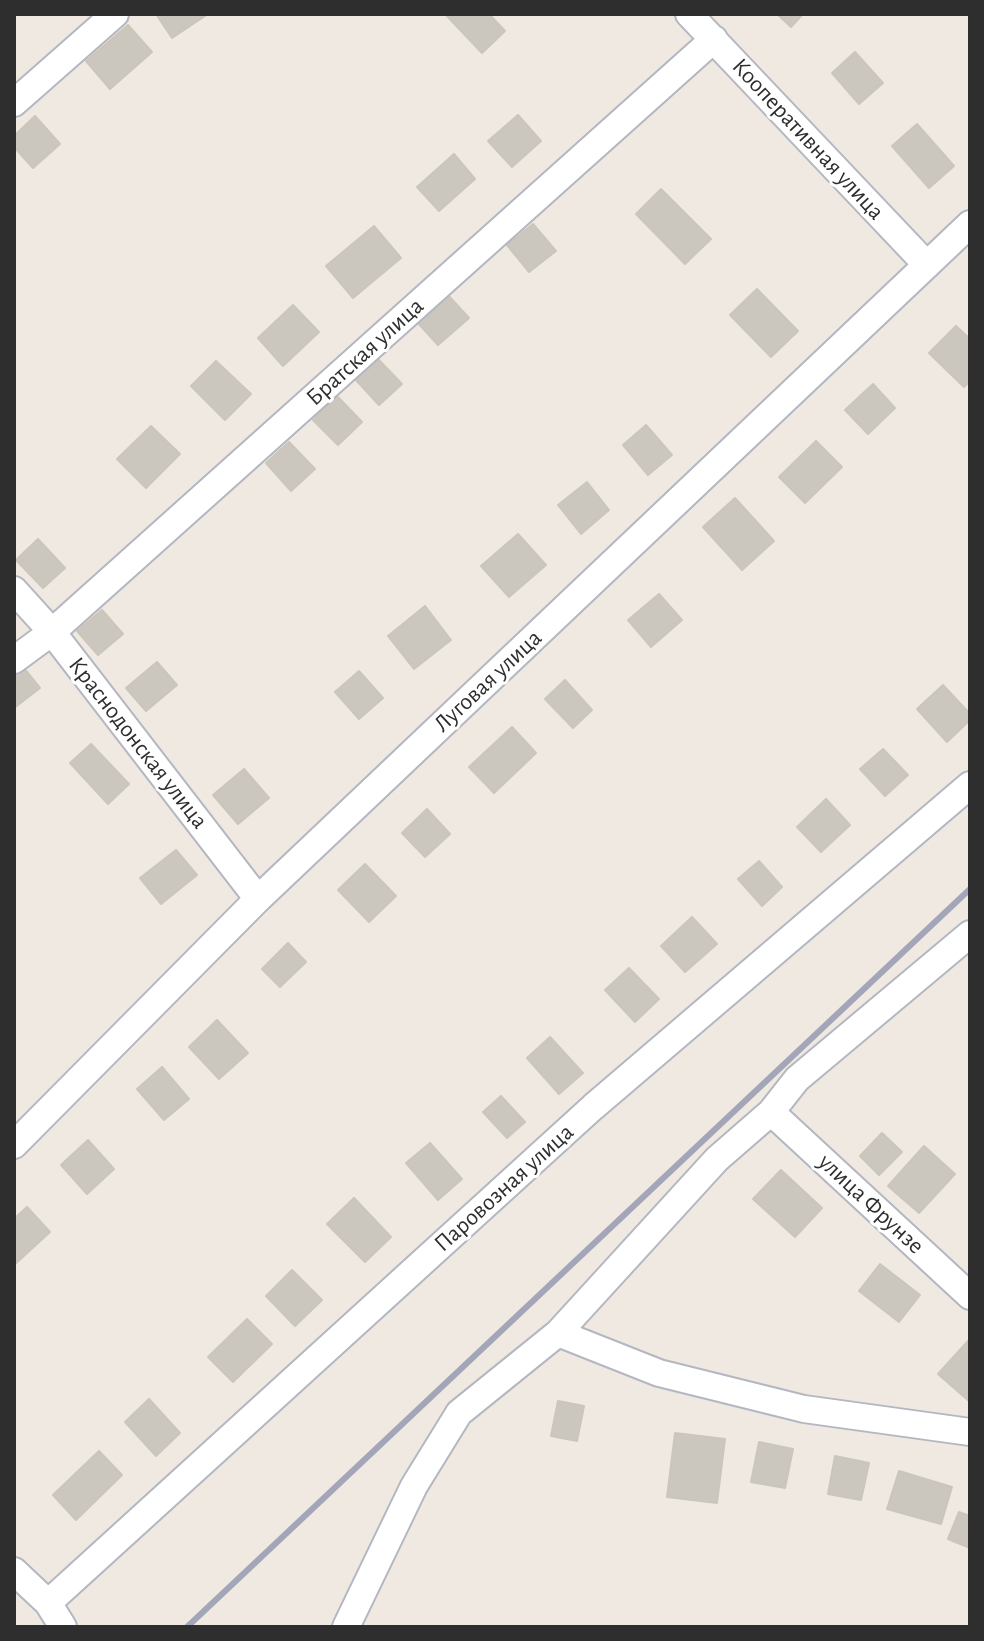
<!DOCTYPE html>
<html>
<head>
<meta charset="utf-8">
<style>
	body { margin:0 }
	#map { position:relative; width:984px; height:1641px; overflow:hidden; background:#efe9e1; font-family:"Alegreya Sans",sans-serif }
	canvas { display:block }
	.frame { position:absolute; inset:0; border:16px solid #2e2e2e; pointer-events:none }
</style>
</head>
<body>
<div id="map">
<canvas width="984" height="1641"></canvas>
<div class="frame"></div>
</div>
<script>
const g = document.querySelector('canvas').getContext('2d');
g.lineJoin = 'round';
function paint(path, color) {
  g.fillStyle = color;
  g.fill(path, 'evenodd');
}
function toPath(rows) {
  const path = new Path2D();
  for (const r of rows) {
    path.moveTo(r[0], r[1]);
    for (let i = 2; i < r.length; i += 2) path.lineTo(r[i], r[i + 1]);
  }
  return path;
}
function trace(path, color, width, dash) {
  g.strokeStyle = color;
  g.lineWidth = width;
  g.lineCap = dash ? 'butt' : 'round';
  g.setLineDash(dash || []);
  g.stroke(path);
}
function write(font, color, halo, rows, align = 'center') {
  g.font = font + ' "Alegreya Sans",sans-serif';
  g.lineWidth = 6;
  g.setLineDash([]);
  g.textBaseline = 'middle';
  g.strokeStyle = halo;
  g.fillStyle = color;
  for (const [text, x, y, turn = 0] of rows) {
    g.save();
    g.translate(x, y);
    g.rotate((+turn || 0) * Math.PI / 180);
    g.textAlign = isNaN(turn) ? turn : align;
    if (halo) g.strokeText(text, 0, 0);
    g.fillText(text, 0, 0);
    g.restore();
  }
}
const building = toPath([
	[156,14,208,14,172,38,156,14],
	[445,14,489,14,505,31,482,53,445,14],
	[777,14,803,14,791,27,777,14],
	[128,25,152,52,110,89,86,61,128,25],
	[855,52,883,83,859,104,832,73,855,52],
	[518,115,541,141,512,167,488,141,518,115],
	[35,116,60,144,33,168,14,147,14,136,35,116],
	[917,124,954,166,929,188,892,146,917,124],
	[454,154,475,179,439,211,417,187,454,154],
	[661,189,711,239,685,264,636,214,661,189],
	[533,224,556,251,529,272,507,245,533,224],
	[374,226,401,258,353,298,326,266,374,226],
	[757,289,798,331,771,357,730,315,757,289],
	[447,294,469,318,438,345,417,322,447,294],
	[293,305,319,332,283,366,258,338,293,305],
	[956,326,970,339,970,381,964,387,929,353,956,326],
	[377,358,402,384,379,405,355,379,377,358],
	[216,361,251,394,225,420,191,386,216,361],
	[873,384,895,408,868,434,845,410,873,384],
	[337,396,362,422,338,445,313,420,337,396],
	[646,425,672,455,648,475,623,445,646,425],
	[151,426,180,454,146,488,117,459,151,426],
	[816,441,842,467,805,503,779,477,816,441],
	[289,442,315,469,291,491,266,463,289,442],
	[587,482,609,510,581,534,558,505,587,482],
	[735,498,774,541,742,570,703,527,735,498],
	[518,534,546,565,509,597,481,566,518,534],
	[38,539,65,568,43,588,16,560,38,539],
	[659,594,682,620,651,647,628,620,659,594],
	[425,606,451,640,414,669,388,636,425,606],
	[102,610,123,634,98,655,77,631,102,610],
	[157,662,177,685,146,711,126,688,157,662],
	[23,667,40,688,14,708,14,674,23,667],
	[359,671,383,698,359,719,335,692,359,671],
	[565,680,592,710,573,728,545,699,565,680],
	[943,685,970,714,970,720,947,742,917,709,943,685],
	[512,727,536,753,494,793,469,767,512,727],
	[91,744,129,784,108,804,70,763,91,744],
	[883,749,908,775,885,796,860,769,883,749],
	[244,769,269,798,238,824,213,795,244,769],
	[826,799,850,825,821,852,797,827,826,799],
	[427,809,450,834,425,857,402,833,427,809],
	[176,850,197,875,161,904,140,878,176,850],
	[759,861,782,887,762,906,738,879,759,861],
	[365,864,396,896,369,922,338,890,365,864],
	[692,917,717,944,685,972,661,946,692,917],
	[288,943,306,962,280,987,262,969,288,943],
	[629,968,659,999,635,1022,605,990,629,968],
	[217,1020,248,1053,219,1079,189,1047,217,1020],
	[550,1037,583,1073,559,1094,527,1058,550,1037],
	[162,1067,189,1099,164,1120,137,1089,162,1067],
	[501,1096,525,1122,507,1138,483,1112,501,1096],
	[882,1133,902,1152,879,1175,860,1156,882,1133],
	[88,1140,114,1169,87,1194,61,1165,88,1140],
	[430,1143,462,1179,438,1200,406,1163,430,1143],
	[924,1146,955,1174,919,1213,888,1186,924,1146],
	[781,1170,822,1208,795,1237,753,1199,781,1170],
	[354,1198,391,1237,365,1262,327,1224,354,1198],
	[27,1207,50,1232,14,1265,14,1219,27,1207],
	[880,1264,920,1295,899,1322,859,1291,880,1264],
	[292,1270,322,1300,295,1326,266,1296,292,1270],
	[247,1319,272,1344,233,1382,208,1357,247,1319],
	[968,1341,970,1343,970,1402,938,1374,968,1341],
	[149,1399,180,1433,156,1456,125,1422,149,1399],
	[558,1401,584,1406,577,1441,551,1436,558,1401],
	[675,1433,725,1439,717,1503,667,1497,675,1433],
	[759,1442,793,1449,785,1488,751,1482,759,1442],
	[99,1451,122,1475,76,1520,53,1495,99,1451],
	[835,1456,869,1463,861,1500,828,1494,835,1456],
	[899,1471,952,1487,941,1524,887,1509,899,1471],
	[959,1512,970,1516,970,1548,948,1539,959,1512]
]);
const minor = toPath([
	[689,14,927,265],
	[14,103,115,14],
	[14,590,52,632,258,899],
	[14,660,52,632,714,39],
	[771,1112,970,1296],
	[14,1145,258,899,970,224],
	[558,1333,659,1373,804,1409,970,1432],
	[14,1571,48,1603,63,1627],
	[48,1603,593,1107,970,785],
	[346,1627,414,1486,459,1413,558,1333,717,1159,771,1112,797,1079,970,934]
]);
const rail = toPath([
	[187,1627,970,889]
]);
const streetNames = [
	["Кооперативная улица",808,139,47],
	["Братская улица",365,352,-42],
	["Луговая улица",488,681,-43],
	["Краснодонская улица",138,743,52],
	["Паровозная улица",504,1188,-42],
	["улица Фрунзе",871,1204,43]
];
paint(building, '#cbc7bf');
trace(building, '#cbc5ba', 2);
trace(minor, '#b4b7c1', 30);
trace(minor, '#fff', 26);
trace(rail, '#a3a6b8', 6);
write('24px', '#2e2e2e', '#fff', streetNames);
</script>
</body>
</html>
